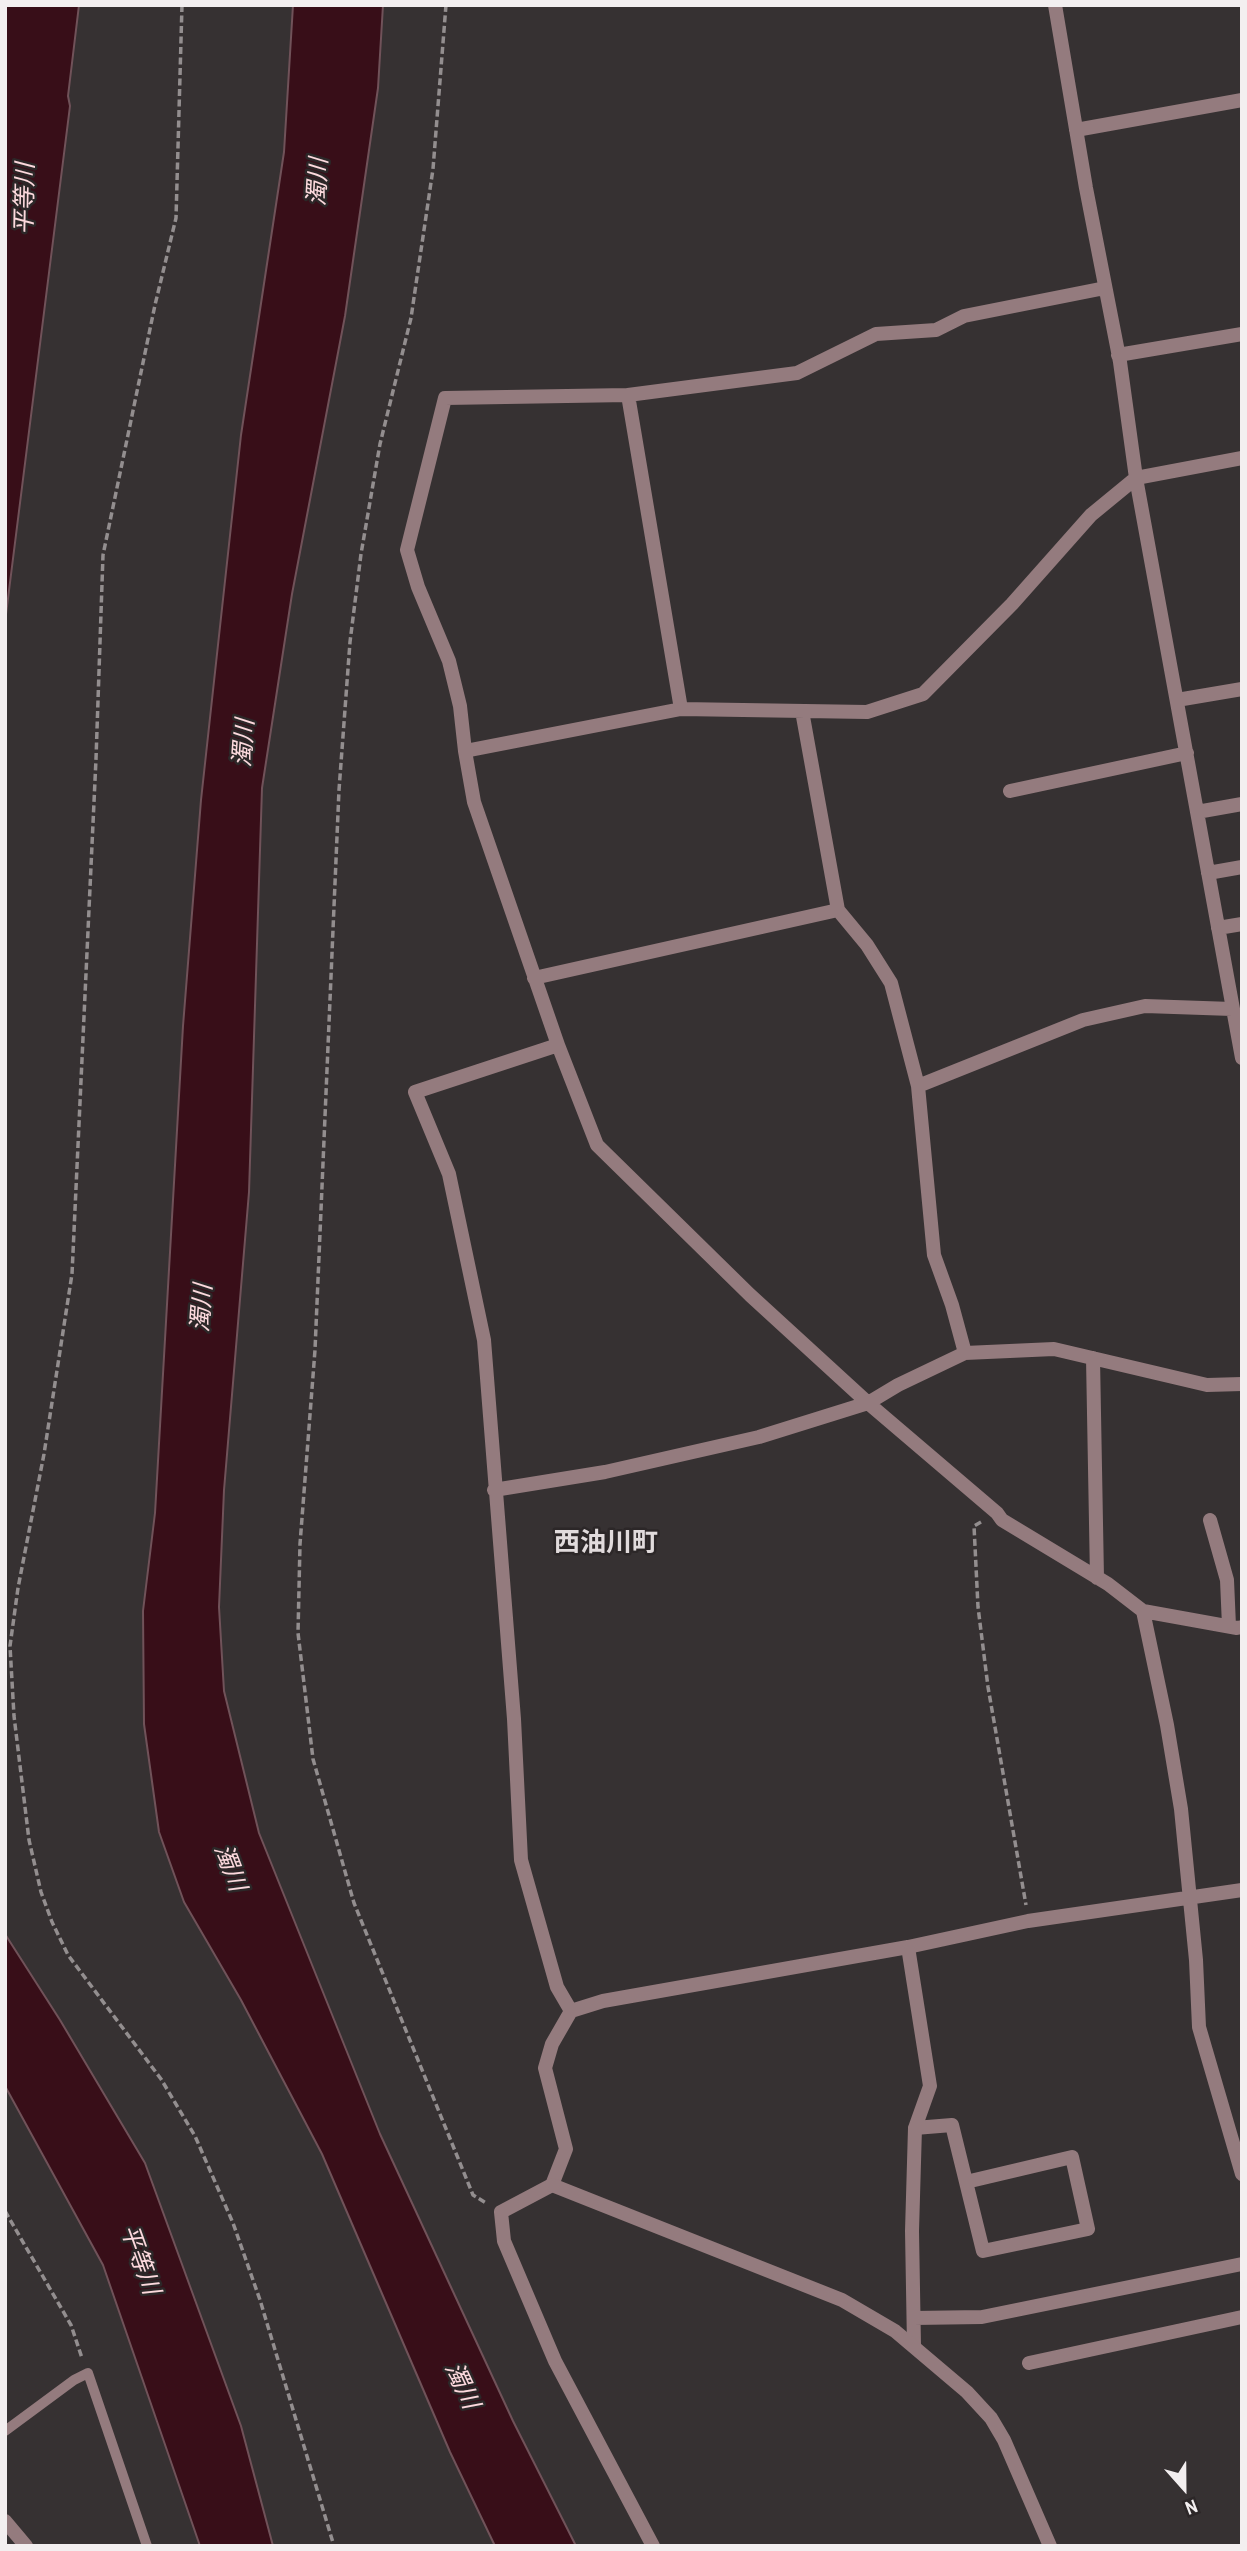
<!DOCTYPE html>
<html>
<head>
<meta charset="utf-8">
<style>
	body { margin:0 }
	#map { position:relative; width:1247px; height:2551px; overflow:hidden; background:#363132; font-family:"Archivo Narrow",sans-serif }
	canvas { display:block }
	.frame { position:absolute; inset:0; border:7px solid #f3eff0; pointer-events:none }
	.north { position:absolute; left:1149px; top:2453px; width:70px; height:70px; -webkit-text-stroke:5px #2c2728; paint-order:stroke; rotate:159deg; font-size:19px; font-weight:700; line-height:28px; text-align:center; color:#f3eff0 }
	.north::after { content:''; display:block; margin:auto; width:24px; height:32px; background:#f3eff0; clip-path:polygon(50% 0,100% 100%,50% 72%,0 100%) }
</style>
</head>
<body>
<div id="map">
<canvas width="1247" height="2551"></canvas>
<div class="frame"></div>
<div class="north">N</div>
</div>
<script>
const g = document.querySelector('canvas').getContext('2d');
g.lineJoin = 'round';
function paint(path, color) {
  g.fillStyle = color;
  g.fill(path, 'evenodd');
}
function toPath(rows) {
  const path = new Path2D();
  for (const r of rows) {
    path.moveTo(r[0], r[1]);
    for (let i = 2; i < r.length; i += 2) path.lineTo(r[i], r[i + 1]);
  }
  return path;
}
function trace(path, color, width, dash) {
  g.strokeStyle = color;
  g.lineWidth = width;
  g.lineCap = dash ? 'butt' : 'round';
  g.setLineDash(dash || []);
  g.stroke(path);
}
function write(font, color, halo, rows, align = 'center') {
  g.font = font + ' "Archivo Narrow","Noto Sans JP",sans-serif';
  g.lineWidth = 5;
  g.setLineDash([]);
  g.textBaseline = 'middle';
  g.strokeStyle = halo;
  g.fillStyle = color;
  for (const [text, x, y, turn = 0] of rows) {
    g.save();
    g.translate(x, y);
    g.rotate((+turn || 0) * Math.PI / 180);
    g.textAlign = isNaN(turn) ? turn : align;
    if (halo) g.strokeText(text, 0, 0);
    g.fillText(text, 0, 0);
    g.restore();
  }
}
const water = toPath([
	[5,5,79,5,68,96,70,106,5,622,5,5],
	[293,5,383,5,378,88,345,316,292,594,262,788,249,1192,224,1490,219,1607,224,1691,259,1833,380,2134,513,2421,576,2546,495,2546,450,2452,322,2154,241,2000,184,1902,159,1832,144,1724,143,1611,155,1513,183,1026,201,800,241,435,284,152,293,5],
	[5,1934,60,2020,145,2163,241,2426,273,2546,200,2546,103,2265,5,2086,5,1934]
]);
const path = toPath([
	[182,5,176,218,155,305,103,555,96,759,72,1274,44,1454,18,1588,10,1646,14,1716,29,1840,41,1892,52,1922,68,1955,161,2079,195,2136,233,2223,260,2300,334,2546],
	[446,5,433,169,411,318,380,444,361,554,350,642,339,790,315,1350,300,1544,298,1633,313,1759,354,1903,473,2195,486,2203],
	[981,1522,974,1526,978,1607,988,1687,1026,1905],
	[5,2211,71,2325,82,2358]
]);
const service = toPath([
	[5,2431,74,2380,88,2373,147,2546]
]);
const minor = toPath([
	[1055,5,1086,188,1120,362,1136,478,1242,1058],
	[1076,130,1242,100],
	[1118,355,1242,334],
	[628,395,681,709],
	[1242,458,1136,478,1091,515,1012,604,923,694,867,712,681,709,465,751,474,802,558,1045,597,1145,750,1295,868,1403,997,1513,1002,1520,1108,1584,1143,1611,1237,1628,1242,1627],
	[1177,700,1242,689],
	[465,751,460,706,449,661,418,587,407,550,445,398,628,395,797,373,876,334,936,330,964,316,1105,288],
	[1010,791,1187,753],
	[1197,812,1242,804],
	[1208,873,1242,867],
	[1218,928,1242,924],
	[534,978,838,910],
	[558,1045,415,1092,449,1174,484,1340,514,1719,521,1860,557,1987,571,2011],
	[918,1086,1083,1020,1145,1006,1232,1009],
	[965,1353,1054,1349,1207,1385,1242,1384],
	[1093,1358,1097,1578],
	[494,1490,605,1472,759,1437,868,1403,898,1385,965,1353,952,1305,934,1255,918,1086,891,983,867,945,838,910,802,711],
	[1210,1520,1227,1580,1229,1626],
	[1143,1611,1167,1725,1181,1809,1196,1960,1199,2027,1242,2174],
	[908,1947,930,2086,915,2128,912,2231,914,2346],
	[915,2128,952,2125,983,2251,1088,2229,1072,2157,966,2182],
	[914,2318,982,2317,1242,2264],
	[1029,2363,1242,2317],
	[5,2521,26,2546],
	[653,2546,555,2361,504,2241,501,2212,552,2185,566,2149,545,2068,552,2044,571,2011,603,2001,908,1947,1028,1921,1242,1890]
]);
const tertiary = toPath([
	[552,2185,842,2300,895,2331,967,2392,991,2418,1004,2440,1050,2546]
]);
const waterNames = [
	["濁川",319,182,-87],
	["平等川",26,199,-89],
	["濁川",245,743,-86],
	["濁川",203,1308,-86],
	["濁川",229,1868,69],
	["平等川",139,2260,70],
	["濁川",461,2386,65]
];
const quarterNames = [
	["西油川町",606,1544]
];
paint(water, '#380e18');
trace(water, '#705259', 2);
trace(path, '#938e8f', 3.5, [7, 3.5]);
trace(service, '#947b7e', 10);
trace(minor, '#947b7e', 14);
trace(tertiary, '#947b7e', 14);
write('italic 24px', '#fcd9dd', '#2c2728', waterNames);
write('bold 26px', '#e1dbdc', '#2c2728', quarterNames);
</script>
</body>
</html>
